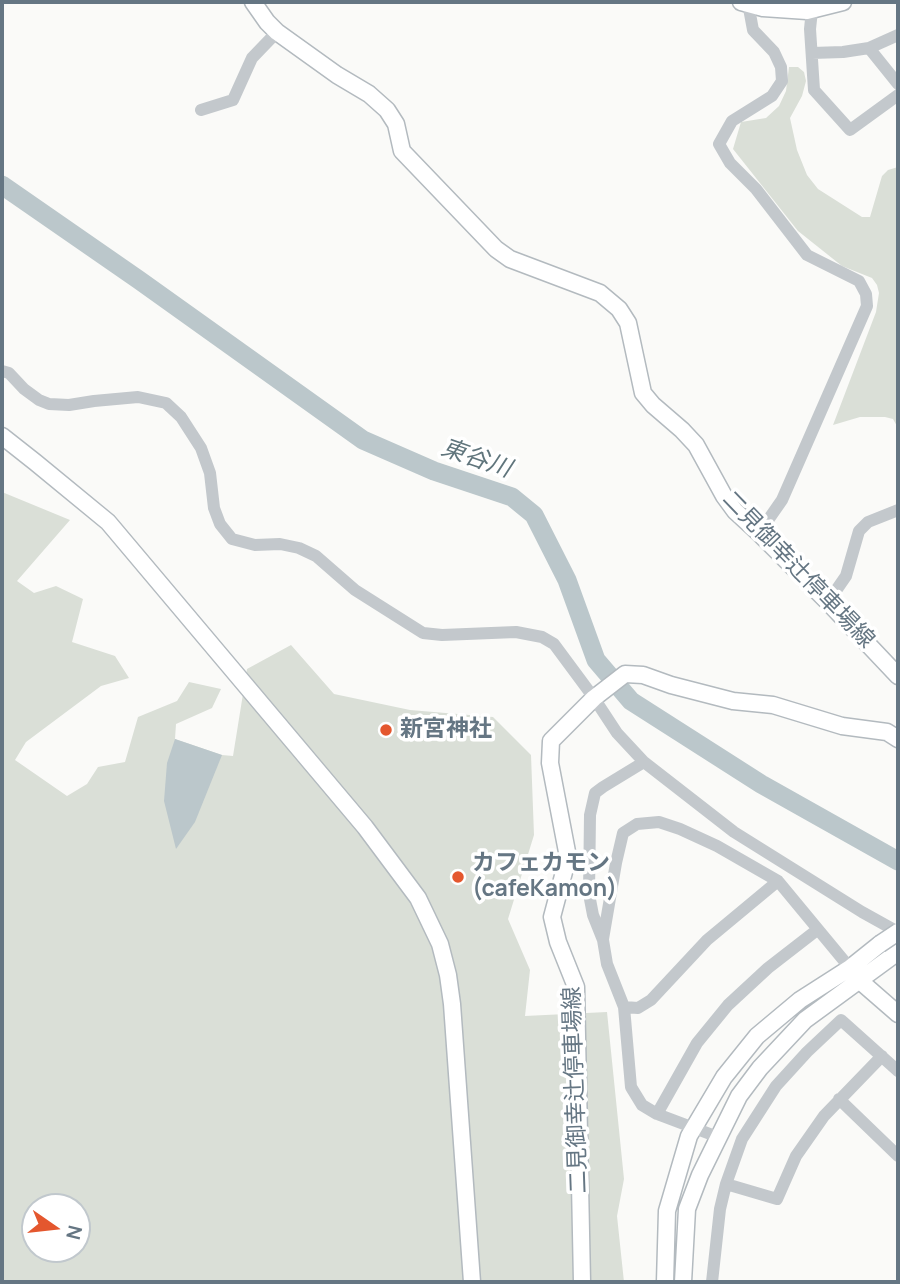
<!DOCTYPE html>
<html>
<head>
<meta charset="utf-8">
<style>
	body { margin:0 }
	#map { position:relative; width:900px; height:1284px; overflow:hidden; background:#fafaf8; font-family:Manrope,sans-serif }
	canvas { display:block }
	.frame { position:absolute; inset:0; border:4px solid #657683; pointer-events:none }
	.north { position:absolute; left:21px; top:1193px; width:70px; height:70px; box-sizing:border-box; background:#fff; border:2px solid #c1c8cd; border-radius:50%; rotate:104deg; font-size:19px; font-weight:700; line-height:28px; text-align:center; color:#657683 }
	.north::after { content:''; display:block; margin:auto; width:24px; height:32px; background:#e4572e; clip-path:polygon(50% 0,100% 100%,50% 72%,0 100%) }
</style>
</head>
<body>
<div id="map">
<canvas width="900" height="1284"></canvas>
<div class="frame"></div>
<div class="north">N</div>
</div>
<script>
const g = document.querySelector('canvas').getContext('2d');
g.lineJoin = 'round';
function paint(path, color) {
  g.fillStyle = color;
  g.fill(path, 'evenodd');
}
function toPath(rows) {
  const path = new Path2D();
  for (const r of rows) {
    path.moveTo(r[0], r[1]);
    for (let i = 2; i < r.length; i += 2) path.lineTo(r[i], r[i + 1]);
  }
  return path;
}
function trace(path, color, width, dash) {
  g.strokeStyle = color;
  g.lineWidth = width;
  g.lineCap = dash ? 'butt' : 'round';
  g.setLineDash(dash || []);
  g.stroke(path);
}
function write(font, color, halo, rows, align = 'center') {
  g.font = font + ' Manrope,"Noto Sans JP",sans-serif';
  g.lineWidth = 7;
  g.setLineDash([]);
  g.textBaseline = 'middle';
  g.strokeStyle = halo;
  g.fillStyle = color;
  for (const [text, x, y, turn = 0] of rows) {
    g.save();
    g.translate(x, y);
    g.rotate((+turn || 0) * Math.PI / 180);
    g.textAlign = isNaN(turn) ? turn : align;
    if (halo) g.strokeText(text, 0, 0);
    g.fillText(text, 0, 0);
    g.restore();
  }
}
const green = toPath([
	[789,67,798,67,804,72,806,81,802,96,790,118,797,150,807,175,818,189,862,217,870,217,882,176,888,170,898,167,898,428,893,419,885,417,860,417,833,425,876,312,879,293,877,285,872,278,842,266,798,231,733,149,741,122,766,118,779,106,786,91],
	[2,492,70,520,17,581,34,593,56,586,83,599,72,642,115,656,129,678,101,686,26,742,15,760,67,796,87,784,98,767,125,762,138,717,177,701,189,682,221,689,212,708,176,724,175,739,222,755,233,756,247,669,291,645,334,694,410,710,493,717,531,755,534,835,508,919,530,970,525,1016,607,1012,624,1179,617,1216,624,1282,2,1282],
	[35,1207,77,1207,77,1249,35,1249]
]);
const water = toPath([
	[175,739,222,755,195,822,176,849,164,801,167,763]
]);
const river = toPath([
	[2,185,139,280,363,440,434,471,512,497,534,515,567,580,596,660,631,701,761,784,898,861]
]);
const street = toPath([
	[748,3,753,30,774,52,781,67,782,81,772,96,732,121,719,144,730,163,756,189,807,255,859,281,866,294,867,306,782,500,759,533],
	[812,10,810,29,814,90,850,130,898,95],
	[869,48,898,84],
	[812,53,843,52,869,48,898,35],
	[201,110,233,100,252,58,277,32],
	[2,371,9,373,24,389,39,400,49,404,69,405,94,401,138,397,166,403,181,417,201,448,210,473,214,508,220,524,232,539,255,545,280,544,299,548,316,556,355,590,423,633,442,635,516,632,542,637,554,644,594,698,617,733,644,762,734,832,862,912,898,932],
	[828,602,846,576,859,531,868,522,898,510],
	[644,762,603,787,595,793,590,815,589,894,593,915,603,940,607,964,624,1007,631,1087,642,1105,657,1114,718,1137],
	[603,939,616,863,623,833,637,824,659,822,680,829,717,846,778,881,850,968],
	[624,1007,638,1008,651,1000,707,940,778,881],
	[839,1099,898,1156],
	[657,1114,697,1043,728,1005,768,968,817,930],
	[726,1184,777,1199,796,1156,824,1116,882,1056],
	[712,1282,720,1209,726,1184,742,1139,776,1086,807,1052,841,1020,898,1071]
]);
const secondary = toPath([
	[253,2,267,22,277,32,337,75,369,94,387,110,396,124,402,151,496,249,510,259,600,293,619,309,628,323,643,393,653,405,682,430,696,445,724,496,735,511,759,533,828,602,898,676],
	[741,2,763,8,807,11,843,2],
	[2,436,35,462,108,522,365,827,418,898,440,944,448,975,452,1004,472,1282],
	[854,973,860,981,898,1014],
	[582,1282,576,987,558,942,552,917,568,857,550,763,551,741,594,698,625,674,643,675,671,685,733,701,773,705,842,726,887,732,898,739],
	[665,1282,667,1211,689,1136,724,1077,757,1036,800,1000,850,968,880,944],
	[683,1282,687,1209,700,1175,739,1096,760,1068,805,1020,898,952]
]);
const secondaryBridge = toPath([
	[880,944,898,932]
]);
const markers = [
	[386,730,7,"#e4572e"],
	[458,877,7,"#e4572e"]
];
const streetNames = [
	["二見御幸辻停車場線",798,570,46],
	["二見御幸辻停車場線",576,1090,-92]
];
const poiNames = [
	["新宮神社",400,730],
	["カフェカモン",472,864],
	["(cafeKamon)",472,890]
];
const waterNames = [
	["東谷川",476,459,19]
];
paint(green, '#dadfd7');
paint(water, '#bbc7cb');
trace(river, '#bbc7cb', 19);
trace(secondary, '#b3babf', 19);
trace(street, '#c3c8cc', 12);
trace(secondary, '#fff', 16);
trace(secondaryBridge, '#b3babf', 19, []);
trace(secondaryBridge, '#fff', 16);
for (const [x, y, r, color] of markers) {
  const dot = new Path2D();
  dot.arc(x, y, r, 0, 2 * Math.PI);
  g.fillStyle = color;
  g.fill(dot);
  trace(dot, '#fff', 2.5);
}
write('23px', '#657683', '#fff', streetNames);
write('bold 23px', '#657683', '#fff', poiNames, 'left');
write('italic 24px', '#60757c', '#fff', waterNames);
</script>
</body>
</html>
